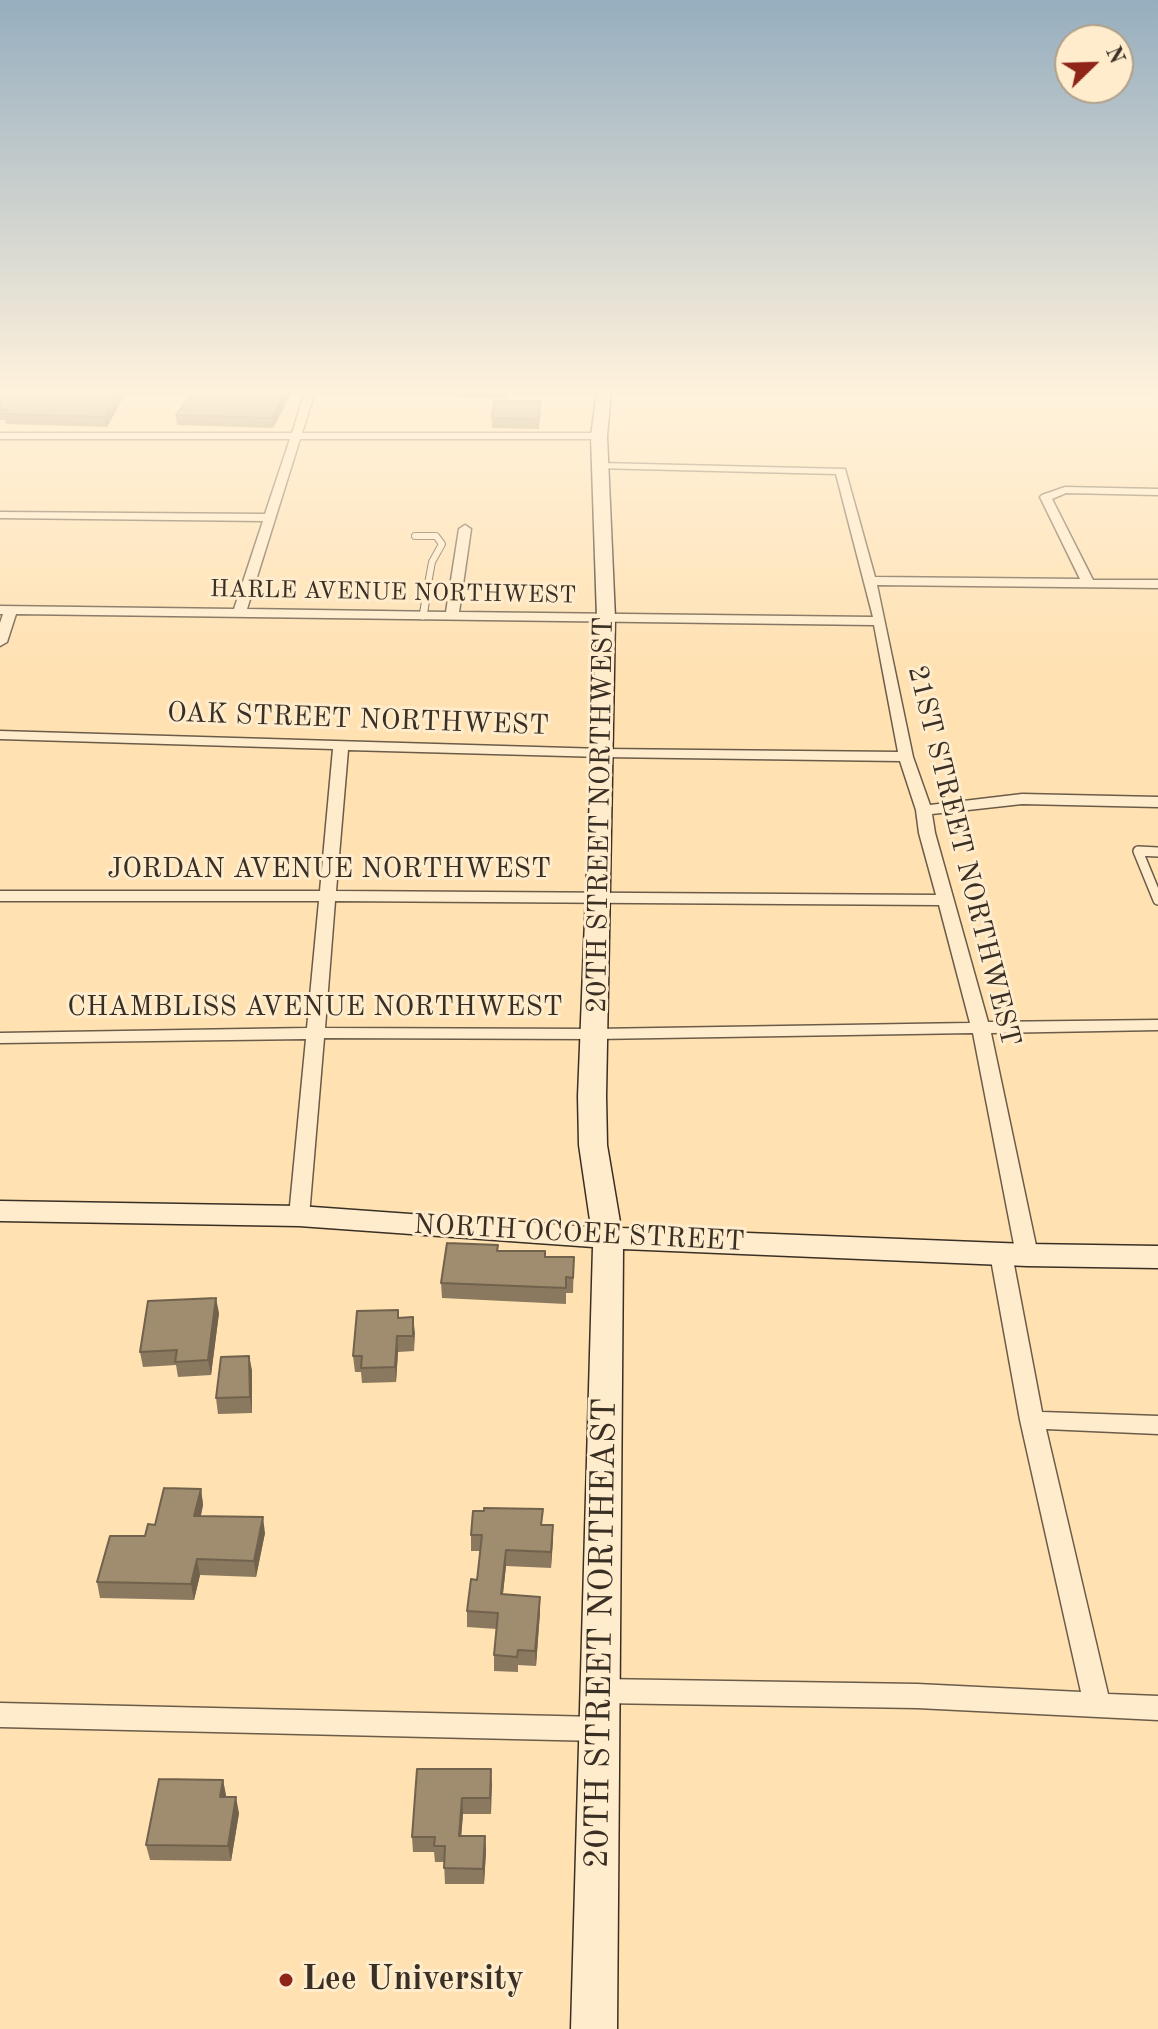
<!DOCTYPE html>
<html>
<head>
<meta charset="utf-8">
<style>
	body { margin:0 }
	#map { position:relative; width:1158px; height:2029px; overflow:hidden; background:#ffe1b2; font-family:"Old Standard TT",serif }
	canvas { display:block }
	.north { position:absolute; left:1054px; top:24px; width:80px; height:80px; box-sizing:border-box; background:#ffeccd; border:2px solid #b0a089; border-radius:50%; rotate:67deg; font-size:22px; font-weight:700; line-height:32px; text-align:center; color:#392f24 }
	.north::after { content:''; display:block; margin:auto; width:28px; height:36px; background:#8f2418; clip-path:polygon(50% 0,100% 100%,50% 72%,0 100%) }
</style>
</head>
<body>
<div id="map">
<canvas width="1158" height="2029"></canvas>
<div class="north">N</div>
</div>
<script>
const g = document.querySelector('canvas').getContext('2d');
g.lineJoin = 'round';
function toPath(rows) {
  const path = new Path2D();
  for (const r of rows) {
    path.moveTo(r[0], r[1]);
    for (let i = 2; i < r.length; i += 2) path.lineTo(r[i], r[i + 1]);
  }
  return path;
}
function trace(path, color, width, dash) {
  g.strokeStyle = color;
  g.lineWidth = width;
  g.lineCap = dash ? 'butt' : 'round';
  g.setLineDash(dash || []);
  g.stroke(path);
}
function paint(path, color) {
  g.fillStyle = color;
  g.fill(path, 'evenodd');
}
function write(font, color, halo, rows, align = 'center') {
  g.font = font + ' "Old Standard TT",serif';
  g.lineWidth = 6;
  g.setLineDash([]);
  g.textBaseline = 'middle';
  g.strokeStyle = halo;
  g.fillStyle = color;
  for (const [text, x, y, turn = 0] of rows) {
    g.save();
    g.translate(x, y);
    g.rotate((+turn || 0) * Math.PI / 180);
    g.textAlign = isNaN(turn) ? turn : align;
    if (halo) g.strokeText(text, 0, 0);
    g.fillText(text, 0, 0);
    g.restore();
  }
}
const laneFar2 = toPath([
	[415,536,436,536,442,544,432,562,427,589]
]);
const laneFar1 = toPath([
	[423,616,428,587]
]);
const lane = toPath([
	[1158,852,1138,851,1158,900]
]);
const street = toPath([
	[305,392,315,392,302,433,599,433,604,436,599,439,300,439,247,609,446,612,459,529,465,525,471,529,459,612,873,617,836,474,596,468,595,466,600,463,845,469,875,577,1080,579,1040,497,1042,495,1065,487,1158,489,1158,495,1066,493,1052,499,1093,580,1158,580,1158,588,877,585,913,757,930,805,1022,794,1158,797,1158,807,1022,804,932,814,935,833,988,1022,1158,1020,1158,1030,991,1033,1038,1255,1034,1260,1027,1262,1020,1260,1016,1255,973,1033,595,1039,324,1038,309,1216,306,1221,299,1223,292,1221,289,1216,306,1039,0,1043,0,1033,307,1028,319,901,0,901,0,891,320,891,333,749,0,739,0,731,603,749,898,752,874,625,16,614,7,642,0,646,0,623,3,614,0,614,0,606,234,609,263,521,0,518,0,512,265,514,290,439,0,439,0,433,292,433,305,392],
	[348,750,603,757,900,761,916,810,919,833,936,895,336,891,348,750],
	[335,901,939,905,970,1023,595,1029,325,1028,335,901],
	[1001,1247,1008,1249,1012,1254,1042,1412,1158,1416,1158,1434,1046,1429,1108,1694,1158,1696,1158,1720,917,1708,601,1703,592,1699,588,1691,592,1683,601,1679,917,1684,1081,1692,1020,1420,990,1254,994,1249,1001,1247],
	[0,1703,599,1717,609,1720,613,1729,609,1738,599,1741,0,1727,0,1703]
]);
const secondary = toPath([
	[597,392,611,392,607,436,615,618,606,1096,607,1145,621,1228,1027,1244,1158,1246,1158,1268,1027,1266,623,1249,617,2029,571,2029,593,1247,299,1226,0,1221,0,1201,299,1206,591,1227,579,1145,578,1096,597,618,591,436,597,392]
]);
const wall = toPath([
	[0,392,125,394,107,427,6,424,5,420,0,420],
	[193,392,292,392,273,428,177,425,176,415],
	[453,392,508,392,507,398,453,397],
	[540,411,539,429,492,428,492,418],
	[498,1251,545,1257,574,1257,573,1293,566,1293,566,1304,442,1298,441,1283],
	[398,1310,399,1318,413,1317,414,1351,398,1352,396,1382,362,1383,361,1372,355,1372,353,1356],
	[219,1313,211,1375,178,1377,176,1365,143,1367,140,1352],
	[249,1356,252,1371,252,1413,218,1414,216,1398],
	[201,1489,203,1505,201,1516,265,1533,256,1577,200,1575,194,1600,100,1598,97,1582,145,1536,155,1525],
	[543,1525,553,1525,551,1568,506,1566,503,1594,540,1597,540,1612,536,1666,518,1665,518,1672,494,1671,494,1655,497,1629,467,1627,467,1611,477,1580,481,1551,471,1551,471,1535],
	[491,1769,491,1814,463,1814,461,1836,485,1836,486,1851,484,1884,445,1884,444,1862,435,1862,434,1852,413,1852,412,1837],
	[223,1780,226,1797,239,1813,231,1861,150,1860,146,1845]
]);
const shadedWall = toPath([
	[120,392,125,392,125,394,107,427,105,417],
	[286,392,292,392,273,428,272,418],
	[216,1298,219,1313,211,1375,208,1360],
	[413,1317,415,1333,414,1351,413,1336],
	[397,1336,398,1352,396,1382,395,1367],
	[249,1356,252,1371,252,1413,250,1397],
	[201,1489,203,1505,197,1531,194,1516],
	[263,1517,265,1533,256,1577,254,1561],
	[553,1525,553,1541,551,1568,551,1552],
	[506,1550,506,1566,501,1610,501,1594],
	[197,1559,200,1575,194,1600,191,1584],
	[540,1597,540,1612,536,1666,535,1651],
	[491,1769,492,1785,491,1814,490,1798],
	[223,1780,226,1795,223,1813,220,1797],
	[236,1797,239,1813,231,1861,228,1846],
	[462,1798,463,1814,460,1851,459,1836],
	[485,1836,486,1851,484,1884,483,1869]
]);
const building = toPath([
	[0,392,120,392,105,417,4,414,7,410,0,410,0,392],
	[193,392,286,392,272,418,176,415,193,392],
	[494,401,540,401,539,419,492,418,494,401],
	[447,1243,498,1245,497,1251,545,1251,545,1257,574,1257,573,1278,566,1277,566,1288,441,1283,447,1243],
	[216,1298,208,1360,175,1362,177,1350,140,1352,148,1301,216,1298],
	[398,1310,398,1318,413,1317,413,1336,397,1336,395,1367,361,1368,362,1356,353,1356,357,1311,398,1310],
	[249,1356,250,1397,216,1398,221,1357,249,1356],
	[164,1488,201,1489,194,1516,263,1517,254,1561,197,1559,191,1584,97,1582,110,1536,145,1536,148,1524,155,1525,164,1488],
	[484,1508,543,1509,541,1525,553,1525,551,1552,506,1550,501,1594,540,1597,535,1651,518,1650,517,1657,494,1655,498,1613,467,1611,471,1579,477,1580,482,1535,471,1535,473,1511,484,1511,484,1508],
	[417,1769,491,1769,490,1798,462,1798,459,1836,485,1836,483,1869,444,1868,445,1846,434,1846,435,1837,412,1837,417,1769],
	[159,1779,223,1780,220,1797,236,1797,228,1846,146,1845,159,1779]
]);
const markers = [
	[286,1980,8,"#8f2418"]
];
const farStreetnames = [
	["HARLE AVENUE NORTHWEST",393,593,1]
];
const streetNames = [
	["OAK STREET NORTHWEST",358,720,2],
	["20TH STREET NORTHWEST",601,815,-89],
	["21ST STREET NORTHWEST",963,856,76],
	["JORDAN AVENUE NORTHWEST",329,870],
	["CHAMBLISS AVENUE NORTHWEST",315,1008],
	["NORTH OCOEE STREET",579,1234,3]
];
const nearStreetnames = [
	["20TH STREET NORTHEAST",602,1633,-89]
];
const nearPoinames = [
	["Lee University",302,1980]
];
trace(laneFar2, '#6a5c48', 8);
trace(laneFar1, '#6a5c48', 9);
trace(lane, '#6a5c48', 12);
trace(street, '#6a5c48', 3);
trace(secondary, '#392f24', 3);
trace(laneFar2, '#ffeccd', 6);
trace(laneFar1, '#ffeccd', 7);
trace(lane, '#ffeccd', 9);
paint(street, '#ffeccd');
paint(secondary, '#ffeccd');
paint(wall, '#8a785f');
paint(shadedWall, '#70624d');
paint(building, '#a08c6e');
trace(building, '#70624d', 2);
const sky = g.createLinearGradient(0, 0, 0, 676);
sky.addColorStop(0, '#96aebf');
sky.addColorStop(0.58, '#fff2dc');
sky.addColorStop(1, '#fff2dc00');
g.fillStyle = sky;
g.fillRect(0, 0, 1158, 676);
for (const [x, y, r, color] of markers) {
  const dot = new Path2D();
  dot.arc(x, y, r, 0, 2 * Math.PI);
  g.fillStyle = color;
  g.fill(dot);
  trace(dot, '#ffeccd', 3);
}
write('24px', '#392f24', '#ffeccd', farStreetnames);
write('28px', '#392f24', '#ffeccd', streetNames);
write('34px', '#392f24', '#ffeccd', nearStreetnames);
write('bold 34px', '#392f24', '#ffeccd', nearPoinames, 'left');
</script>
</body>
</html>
